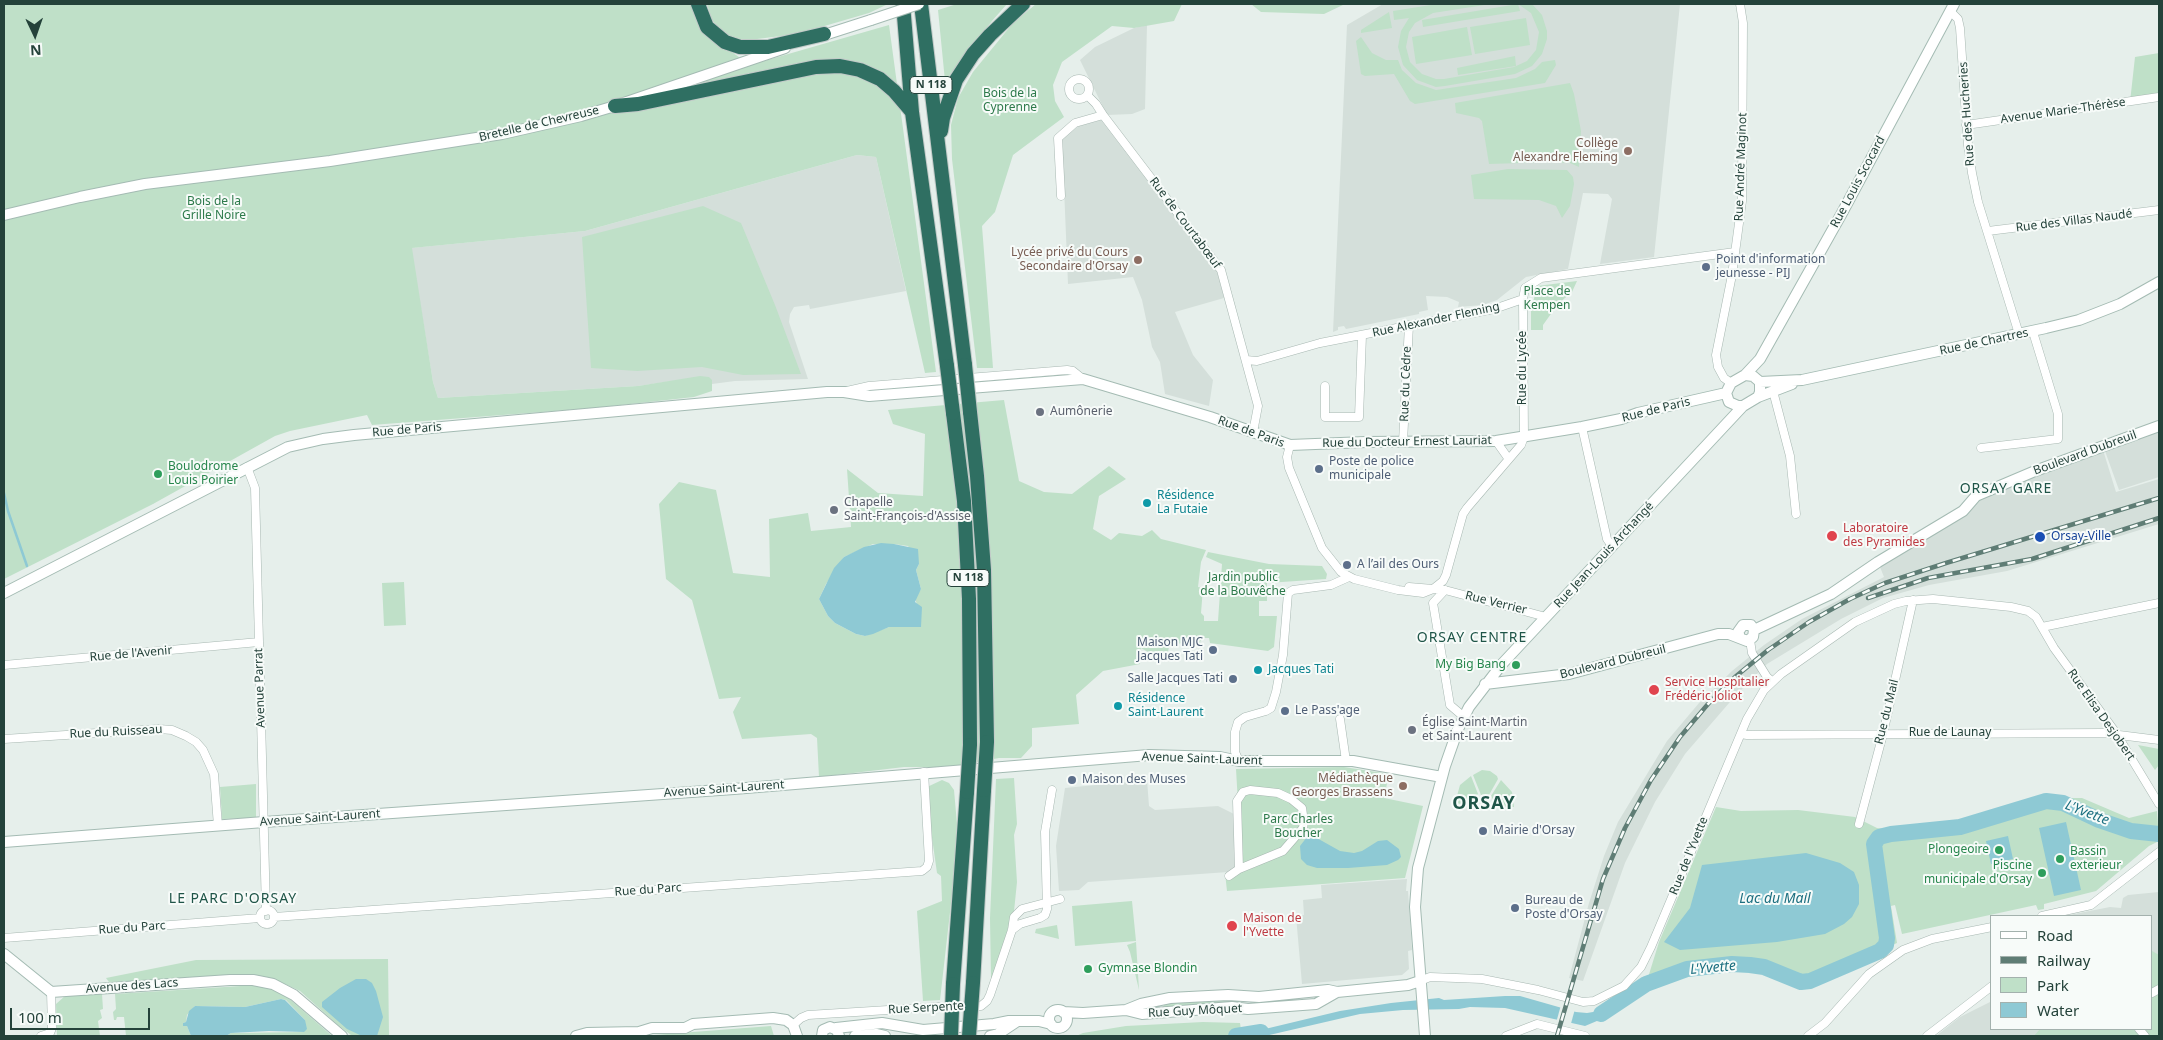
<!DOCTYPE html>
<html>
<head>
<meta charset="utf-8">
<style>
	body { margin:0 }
	#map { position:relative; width:2163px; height:1040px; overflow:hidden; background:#e6efeb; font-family:"Noto Sans",sans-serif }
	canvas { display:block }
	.frame { position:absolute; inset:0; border:5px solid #24423a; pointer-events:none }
	.legend { position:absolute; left:1990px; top:915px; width:162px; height:115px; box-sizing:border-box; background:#f7fbf9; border:1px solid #a3b1ad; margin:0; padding:6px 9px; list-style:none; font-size:15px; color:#24423a }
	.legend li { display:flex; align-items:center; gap:10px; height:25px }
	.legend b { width:25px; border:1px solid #a3b1ad }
	.north { position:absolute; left:10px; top:10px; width:50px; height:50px; -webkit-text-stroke:4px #f7fbf9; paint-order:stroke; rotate:177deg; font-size:14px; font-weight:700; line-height:20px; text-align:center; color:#24423a }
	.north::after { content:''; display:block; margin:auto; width:18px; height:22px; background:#24423a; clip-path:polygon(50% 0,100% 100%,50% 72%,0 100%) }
	.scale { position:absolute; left:10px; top:1008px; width:140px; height:22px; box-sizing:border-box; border:2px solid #24423a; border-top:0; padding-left:6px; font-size:15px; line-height:18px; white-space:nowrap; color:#24423a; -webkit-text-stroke:4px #f7fbf9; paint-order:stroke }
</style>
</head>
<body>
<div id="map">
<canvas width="2163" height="1040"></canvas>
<div class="frame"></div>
<ul class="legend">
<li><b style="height:6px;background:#fff"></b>Road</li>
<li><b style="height:6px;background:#5f7d75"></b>Railway</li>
<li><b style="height:14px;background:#bfe0c8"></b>Park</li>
<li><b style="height:14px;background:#8ec9d4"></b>Water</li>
</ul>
<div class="north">N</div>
<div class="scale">100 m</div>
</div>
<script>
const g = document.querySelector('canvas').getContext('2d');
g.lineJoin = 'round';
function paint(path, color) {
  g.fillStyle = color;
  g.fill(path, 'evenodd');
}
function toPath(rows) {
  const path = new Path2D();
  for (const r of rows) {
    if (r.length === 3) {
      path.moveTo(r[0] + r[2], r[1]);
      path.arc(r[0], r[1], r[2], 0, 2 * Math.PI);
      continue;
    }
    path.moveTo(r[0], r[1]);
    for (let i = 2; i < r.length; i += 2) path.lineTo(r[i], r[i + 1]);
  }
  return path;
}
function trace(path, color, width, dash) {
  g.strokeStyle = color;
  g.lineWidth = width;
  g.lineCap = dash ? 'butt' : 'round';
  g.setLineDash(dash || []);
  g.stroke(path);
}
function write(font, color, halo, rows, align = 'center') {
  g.font = font + ' "Noto Sans",sans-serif';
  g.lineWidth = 4;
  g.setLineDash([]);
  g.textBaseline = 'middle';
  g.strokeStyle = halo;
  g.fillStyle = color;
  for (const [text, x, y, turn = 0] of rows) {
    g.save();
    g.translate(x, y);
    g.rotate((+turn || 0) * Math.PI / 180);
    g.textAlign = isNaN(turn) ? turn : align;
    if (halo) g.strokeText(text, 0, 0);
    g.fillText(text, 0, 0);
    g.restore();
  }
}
const built = toPath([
	[1383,4,1680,4,1654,257,1600,264,1612,199,1608,194,1583,193,1568,269,1526,277,1497,300,1483,305,1458,307,1459,302,1447,297,1426,296,1428,310,1419,312,1419,314,1346,329,1344,326,1338,327,1338,330,1333,332,1347,25],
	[1147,25,1145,109,1132,114,1107,115,1080,60,1095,47,1134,28],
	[1101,120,1217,271,1224,298,1175,312,1193,355,1213,380,1209,406,1165,394,1160,362,1152,347,1142,300,1133,277,1068,284,1062,139,1079,126],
	[857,155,876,157,906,291,810,309,809,305,794,307,790,314,789,322,808,379,735,381,712,384,710,380,700,377,638,386,438,398,433,382,411,248,585,231],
	[2159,431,2159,477,2119,490,2105,451],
	[2103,450,2116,492,2159,479,2159,524,2007,571,1929,585,1883,598,1841,619,1767,664,1736,695,1685,754,1655,802,1625,863,1583,981,1569,978,1589,903,1604,856,1618,822,1667,741,1699,703,1732,671,1764,645,1802,619,1884,577,1880,567,1979,496],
	[1147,780,1149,806,1155,810,1218,806,1234,814,1235,867,1228,872,1088,882,1079,890,1059,891,1056,846,1065,788],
	[1407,879,1406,891,1408,891,1412,950,1408,951,1409,969,1402,975,1302,984,1296,916,1304,915,1303,900,1322,898,1321,885],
	[2159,892,2159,1036,1936,1036,1960,1017,1992,1001,1992,1029,2152,1029,2152,916,2064,916,2110,907,2121,908,2123,898,2128,895]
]);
const green = toPath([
	[4,4,696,4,704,32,750,65,889,25,936,372,925,373,876,157,857,155,585,231,412,248,433,382,438,398,638,386,700,376,709,377,712,380,712,391,694,397,594,408,372,425,367,415,290,431,275,436,153,504,4,579],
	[707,4,888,4,869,13,797,34,741,41,722,32,712,20],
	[957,4,1007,4,992,21,945,81,938,10],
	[1036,4,1182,4,1174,21,1134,28,1112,26,1062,62,1053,85,1055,101,1064,117,1013,155,995,212,982,226,993,368,977,368,952,159,951,125,958,98,973,72,1013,23],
	[1251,4,1345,4,1324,14,1261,12],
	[1437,4,1491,4,1433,13,1415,23,1409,32,1406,47,1410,62,1422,74,1436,79,1444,79,1514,67,1527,61,1536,50,1539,32,1531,13,1518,4,1532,4,1542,15,1547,31,1547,39,1542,54,1532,66,1515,74,1445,86,1436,87,1417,80,1403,65,1398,47,1401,31,1409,18,1394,20,1393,11],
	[1518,4,1520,11,1423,27,1422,20],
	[1389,12,1392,28,1361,33,1361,30],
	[1526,18,1530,45,1475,54,1470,27],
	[1467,27,1472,55,1416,64,1412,37],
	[1361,37,1372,53,1386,60,1398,60,1402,70,1416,83,1436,90,1516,78,1535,69,1542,62,1555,60,1556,65,1545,83,1415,104,1410,101,1394,74,1365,76,1361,74,1356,41],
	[2159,53,2159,97,2130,102,2135,57],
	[1515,56,1516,66,1458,75,1457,68],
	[1570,83,1574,94,1581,131,1579,167,1570,163,1553,162,1489,164,1482,121,1479,118,1456,113,1455,103],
	[1508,169,1567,170,1573,177,1574,184,1570,206,1562,218,1556,206,1539,200,1474,199,1471,175],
	[703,206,741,223,775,305,801,374,743,375,702,367,637,371,591,368,582,237],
	[1577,281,1572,292,1558,304,1543,325,1543,330,1531,330,1531,311,1537,286],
	[1004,400,1019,481,1044,492,1072,494,1109,466,1126,479,1099,496,1093,529,1111,540,1119,533,1142,536,1152,530,1161,539,1206,550,1201,562,1198,587,1203,588,1201,613,1204,616,1204,621,1218,621,1222,564,1206,557,1208,552,1269,564,1322,566,1327,574,1326,579,1267,583,1267,601,1259,601,1259,616,1277,616,1274,647,1268,651,1210,643,1209,638,1201,638,1200,643,1193,644,1193,638,1185,638,1185,643,1174,644,1174,648,1169,647,1166,662,1141,648,1140,664,1103,671,1076,695,1079,724,1032,728,1032,746,1021,758,999,758,950,767,904,767,819,777,817,738,811,734,742,739,733,712,741,697,719,699,692,600,666,579,659,504,679,482,716,490,733,573,770,577,769,519,808,513,811,531,851,527,847,469,878,493,923,496,925,434,893,424,888,410],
	[873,544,894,544,908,546,919,564,916,570,921,589,915,598,917,605,902,626,889,627,865,636,856,634,835,623,828,616,819,599,826,584,844,557],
	[404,582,406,625,384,626,382,583],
	[2138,745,2159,749,2159,765,2155,770],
	[1344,767,1389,774,1384,798,1423,806,1405,878,1227,891,1225,873,1242,872,1236,769],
	[1482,770,1490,771,1497,776,1498,779,1489,795,1481,795,1473,775],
	[1471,776,1478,794,1473,798,1470,805,1455,803,1460,785],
	[1014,778,1017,824,1014,835,1017,882,1012,931,991,980,990,918,996,779],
	[942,780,949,783,954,790,957,824,953,886,940,1000,923,1001,917,911,942,901,941,876,937,873,925,788],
	[1501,780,1512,792,1514,807,1496,806,1491,796],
	[256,784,256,818,222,819,220,787],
	[2046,798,2082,798,2129,818,2157,811,2159,841,2149,846,2096,891,2044,904,2044,909,2038,910,2036,905,1902,934,1895,905,1891,906,1897,943,1810,981,1788,977,1764,967,1732,964,1687,969,1646,984,1659,942,1716,807,1741,811,1798,810,1855,817,1877,828,1905,831,1958,824,2010,807],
	[1132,901,1136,941,1075,946,1072,906],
	[1057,925,1059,939,1035,933,1036,929],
	[1136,942,1139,990,1130,952,1127,945],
	[2152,951,2159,955,2159,1036,2034,1036,2040,1029,2152,1029],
	[388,959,389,1036,351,1035,338,1025,300,991,285,984,256,977,109,982,106,978,196,960],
	[256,985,270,988,285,995,332,1036,226,1036,231,1033,304,1032,305,1020,286,1000,281,999,245,1007,195,1006,187,1015,186,1022,183,1023,187,1026,191,1036,126,1036,124,1017,117,1017,116,1020,114,1020,113,1012,116,1009,115,994],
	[102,994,103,1009,100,1010,102,1018,98,1021,100,1036,57,1036,56,1004,65,996],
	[1231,998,1234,1005,1162,1008,1166,1002],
	[1203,1022,1240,1023,1242,1036,1076,1036,1083,1033,1126,1026],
	[771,1026,774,1036,641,1036]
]);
const water = toPath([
	[881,543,894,544,918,549,919,564,916,570,921,589,915,602,922,607,921,627,889,627,873,634,865,636,856,634,835,623,828,616,819,599,834,568,844,557,864,547],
	[2066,822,2081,890,2054,896,2039,828],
	[2008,836,2013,859,1991,864,1986,841],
	[1307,837,1315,837,1340,851,1354,853,1362,851,1378,841,1387,840,1399,849,1401,857,1398,860,1387,865,1348,868,1317,868,1307,865,1301,859,1300,846],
	[1806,853,1840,863,1854,872,1859,885,1859,904,1852,917,1844,924,1825,934,1777,942,1680,950,1664,942,1690,908,1702,865],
	[356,979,366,979,372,983,376,991,383,1017,377,1036,362,1036,347,1029,322,1007,322,1002,340,988],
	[1505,996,1520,996,1576,1012,1587,1013,1599,1011,1616,997,1622,1004,1604,1018,1585,1026,1505,1008,1470,1007,1459,1009,1403,1010,1360,1014,1265,1036,1240,1036,1238,1030,1265,1029,1340,1011,1391,1003,1439,998,1444,1000],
	[281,999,285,1000,305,1020,307,1029,304,1032,269,1031,231,1033,226,1036,191,1036,187,1026,183,1026,183,1023,186,1022,189,1011,195,1006,245,1007]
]);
const pier = toPath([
	[1561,1005,1575,1009,1570,1027,1556,1023]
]);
const stream = toPath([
	[4,493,8,511,27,566]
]);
const river = toPath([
	[1601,1014,1646,984,1687,969,1732,964,1750,965,1764,967,1801,982,1810,981,1880,951,1886,945,1887,938,1874,844,1879,837,1891,834,1960,827,2046,801,2063,803,2099,820,2131,831,2159,834],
	[1236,1036,1261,1032]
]);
const street = toPath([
	[1950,11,1958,19,1960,28,1968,145,1972,173,1978,202,2019,334],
	[1079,89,10],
	[1087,95,1096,104,1103,115,1221,270,1258,406,1254,427],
	[1966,125,2159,97],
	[1061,196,1058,138,1075,123,1103,115],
	[1988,231,2159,210],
	[1246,360,1257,361,1320,343,1494,309,1523,299,1525,288,1541,278,1735,252],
	[1731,383,1724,378,1718,367,1716,355,1732,275,1742,201,1743,23,1740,4],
	[1325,386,1325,417,1359,417,1362,335],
	[847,391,869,386,1067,370,1073,371,1083,379],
	[1773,391,1790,456,1796,514],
	[1582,427,1607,539,1612,546],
	[1496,441,1508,458],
	[1403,442,1409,325],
	[1290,445,1287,457,1289,468,1322,548,1341,572,1354,579,1398,590,1423,593,1433,589,1443,581,1446,575,1463,514,1467,508,1521,445,1524,437,1523,299],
	[1981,448,2058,439,2058,414,2033,332],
	[247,467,255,488,266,911],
	[1409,587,1445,590,1546,617],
	[1445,590,1433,603,1450,705,1464,717],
	[2042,627,2159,603],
	[1750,640,1752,653,1767,677,1772,681],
	[4,665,259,642],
	[1340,719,1346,761],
	[1741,734,1747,735,2103,733,2159,740],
	[4,739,159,729,172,730,186,736,196,742,203,750,214,774,218,826],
	[1239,761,1235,752,1235,732,1238,722,1245,717,1266,711,1271,708,1276,692,1283,655,1288,593,1293,590,1331,585,1349,577],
	[1859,824,1883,734,1913,600],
	[1229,876,1239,869,1237,801,1243,792,1250,790,1278,793,1291,799,1302,808,1304,822,1303,828,1283,851,1239,869],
	[267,917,7],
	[2042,916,2091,905,2159,852],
	[274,917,922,871,927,867,929,861,924,772],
	[1012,930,1020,924,1040,918,1045,915,1047,909,1045,832,1052,790],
	[4,938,260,918],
	[1420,981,1430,977,1482,979,1538,990,1583,1002,1594,1001,1624,986,1641,967,1651,947,1747,719,1764,690,1781,674,1855,622,1894,604,1906,601,1933,599,2011,607,2028,611,2036,617,2054,648,2116,733,2159,804],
	[2152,993,2159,989],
	[793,1025,801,1018,808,1015,936,1007,981,1006,987,1001,990,995,1012,930,1014,917,1022,909,1060,899],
	[2139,1029,2145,1036],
	[41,1036,50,1033,52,1028,51,992],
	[1506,1036,1537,1024,1585,1036],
	[1808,1036,1825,1023,1869,974,1903,950,1932,939,1992,927],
	[1927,1036,1992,986]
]);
const secondary = toPath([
	[818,37,871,20],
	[4,215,80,197,145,184,330,161,502,134,581,116,615,106,785,48],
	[1745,375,1760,359,1842,213,1954,4],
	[1760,382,1802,380,2046,328,2079,320,2120,304,2159,282],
	[1758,397,1760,392,1760,382,1753,376,1745,375,1731,383,1726,393,1729,402,1738,406,1743,406,1758,397,1792,384],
	[4,593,288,447,323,439,354,435,827,392,844,392,869,396,1083,379,1210,417,1290,445,1366,442,1496,441,1582,427,1621,419,1638,413,1726,393],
	[1754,630,1831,594,1878,562,1963,511,1976,496,2035,471,2159,426],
	[1740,637,1738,632,1743,625,1751,625,1754,630],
	[1485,684,1569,674,1718,634,1729,634,1747,641,1753,637,1754,630],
	[4,842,264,822,734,789,1149,755,1220,757,1239,761,1353,761,1442,777],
	[4,954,51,992,230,980,253,980,273,984,294,995,342,1036],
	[1126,1010,1142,1014,1232,1007,1248,1009,1316,1004,1337,992],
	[1058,1019,9],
	[1063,1012,1083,1013,1126,1010,1141,1004,1170,998,1228,995,1259,997,1328,990,1337,992,1408,985,1420,981],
	[836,1028,882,1023,923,1030,994,1024,1009,1021,1039,1021,1051,1024],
	[576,1036,587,1033,639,1032,652,1028,685,1028,693,1024,773,1018,786,1020,793,1025,797,1036],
	[822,1036,823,1030,830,1027,837,1030,839,1036],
	[855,1036,876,1034,885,1036],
	[990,1036,998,1034,1016,1022],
	[1425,1036,1415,907,1418,868,1445,766,1458,729,1469,707,1502,664,1743,406]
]);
const highway = toPath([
	[698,4,707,27,725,42,740,47,768,47,824,34],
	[903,4,912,112,947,366],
	[921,4,965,365],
	[615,106,638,104,816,67,840,66,860,70,880,79,894,91,912,112],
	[941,131,943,118,956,80,973,54,990,35,1023,4],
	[970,412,977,476,984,570,987,742],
	[953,413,964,501,969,599,970,745],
	[973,983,984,790],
	[953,984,967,792]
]);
const rail = toPath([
	[1868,598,1928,578,2032,559,2159,518],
	[1557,1036,1603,879,1625,828,1651,780,1680,737,1708,704,1735,677,1768,650,1809,622,1850,599,1885,583,1946,563,2159,498]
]);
const secondaryBridge = toPath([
	[871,20,919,4]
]);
const highwayBridge = toPath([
	[965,365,970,412],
	[947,366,953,413],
	[984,790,987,742],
	[967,792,970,745],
	[951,1036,953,984],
	[969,1036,973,983]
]);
const markers = [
	[1628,151,5,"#8d6e63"],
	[1138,260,5,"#8d6e63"],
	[1706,267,5,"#5c6f8a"],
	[1040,412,5,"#6b7280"],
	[1319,469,5,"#5c6f8a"],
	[158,474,5,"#2e9e5b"],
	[1147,503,5,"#0f9aa8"],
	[834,510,5,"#6b7280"],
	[1832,536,6,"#e0444e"],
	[2040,537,6,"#1a4fb4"],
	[1347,565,5,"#5c6f8a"],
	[1213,650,5,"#5c6f8a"],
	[1516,665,5,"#2e9e5b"],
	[1258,670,5,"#0f9aa8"],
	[1233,679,5,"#5c6f8a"],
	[1654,690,6,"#e0444e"],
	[1118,706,5,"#0f9aa8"],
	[1285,711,5,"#5c6f8a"],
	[1412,730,5,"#6b7280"],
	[1072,780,5,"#5c6f8a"],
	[1403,786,5,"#8d6e63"],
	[1483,831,5,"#5c6f8a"],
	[1999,850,5,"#2e9e5b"],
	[2060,859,5,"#2e9e5b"],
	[2042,873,5,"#2e9e5b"],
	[1515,908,5,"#5c6f8a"],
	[1232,926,6,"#e0444e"],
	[1088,969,5,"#2e9e5b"]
];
const shields = [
	[931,85,42],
	[968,578,42]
];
const shieldNames = [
	["N 118",931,85],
	["N 118",968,578]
];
const parkNames = [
	["Bois de la",1010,94],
	["Cyprenne",1010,108],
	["Bois de la",214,202],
	["Grille Noire",214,216],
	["Place de",1547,292],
	["Kempen",1547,306],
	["Jardin public",1243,578],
	["de la Bouvêche",1243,592],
	["Parc Charles",1298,820],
	["Boucher",1298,834]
];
const streetNames = [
	["Avenue Marie-Thérèse",2063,111,-8],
	["Rue des Hucheries",1967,114,-94],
	["Bretelle de Chevreuse",539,124,-13],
	["Rue André Maginot",1741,167,-88],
	["Rue Louis Scocard",1858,182,-62],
	["Rue des Villas Naudé",2074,221,-7],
	["Rue de Courtabœuf",1185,223,53],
	["Rue Alexander Fleming",1436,320,-12],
	["Rue de Chartres",1984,342,-12],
	["Rue du Lycée",1523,368,-90],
	["Rue du Cèdre",1406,384,-88],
	["Rue de Paris",1656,410,-14],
	["Rue de Paris",407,430,-5],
	["Rue de Paris",1251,432,20],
	["Rue du Docteur Ernest Lauriat",1407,442,-1],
	["Boulevard Dubreuil",2085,453,-20],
	["Rue Jean-Louis Archangé",1604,555,-47],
	["Rue Verrier",1496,603,14],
	["Rue de l'Avenir",131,654,-5],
	["Boulevard Dubreuil",1613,662,-14],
	["Avenue Parrat",260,688,-92],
	["Rue du Mail",1887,712,-76],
	["Rue Elisa Desjobert",2101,715,55],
	["Rue du Ruisseau",116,732,-3],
	["Rue de Launay",1950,733],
	["Avenue Saint-Laurent",1202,759,2],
	["Avenue Saint-Laurent",724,789,-4],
	["Avenue Saint-Laurent",320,818,-4],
	["Rue de l'Yvette",1689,856,-68],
	["Rue du Parc",648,890,-4],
	["Rue du Parc",132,928,-4],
	["Avenue des Lacs",132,986,-4],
	["Rue Serpente",926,1008,-3],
	["Rue Guy Môquet",1195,1011,-3]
];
const educationNames = [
	["Collège",1618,144],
	["Alexandre Fleming",1618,158],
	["Lycée privé du Cours",1128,253],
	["Secondaire d'Orsay",1128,267],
	["Médiathèque",1393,779],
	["Georges Brassens",1393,793]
];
const serviceNames = [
	["Point d'information",1716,260],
	["jeunesse - PIJ",1716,274],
	["Poste de police",1329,462],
	["municipale",1329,476],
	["A l’ail des Ours",1357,565],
	["Maison MJC",1203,643,"right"],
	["Jacques Tati",1203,657,"right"],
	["Salle Jacques Tati",1223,679,"right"],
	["Le Pass'age",1295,711],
	["Maison des Muses",1082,780],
	["Mairie d'Orsay",1493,831],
	["Bureau de",1525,901],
	["Poste d'Orsay",1525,915]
];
const worshipNames = [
	["Aumônerie",1050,412],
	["Chapelle",844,503],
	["Saint-François-d'Assise",844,517],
	["Église Saint-Martin",1422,723],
	["et Saint-Laurent",1422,737]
];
const leisureNames = [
	["Boulodrome",168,467],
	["Louis Poirier",168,481],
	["My Big Bang",1506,665,"right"],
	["Plongeoire",1989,850,"right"],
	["Bassin",2070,852],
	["exterieur",2070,866],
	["Piscine",2032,866,"right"],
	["municipale d'Orsay",2032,880,"right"],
	["Gymnase Blondin",1098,969]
];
const cultureNames = [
	["Résidence",1157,496],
	["La Futaie",1157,510],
	["Jacques Tati",1268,670],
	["Résidence",1128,699],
	["Saint-Laurent",1128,713]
];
const healthNames = [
	["Laboratoire",1843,529],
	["des Pyramides",1843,543],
	["Service Hospitalier",1665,683],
	["Frédéric Joliot",1665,697],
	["Maison de",1243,919],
	["l'Yvette",1243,933]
];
const transitNames = [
	["Orsay-Ville",2051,537]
];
const neighbourhoodNames = [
	["ORSAY GARE",2006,489],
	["ORSAY CENTRE",1472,638],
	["LE PARC D'ORSAY",233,899]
];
const waterNames = [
	["L'Yvette",2087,813,21],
	["Lac du Mail",1775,899],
	["L'Yvette",1713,968,-5]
];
const districtNames = [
	["ORSAY",1484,804]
];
paint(built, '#d4dfda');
paint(green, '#bfe0c8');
paint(water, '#8ec9d4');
paint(pier, '#e6efeb');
trace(stream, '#8ec9d4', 2.5);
trace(river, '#8ec9d4', 16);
trace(street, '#a8b8b2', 9);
trace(secondary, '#a4bbb3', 12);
trace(highway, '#c2cac8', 16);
trace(street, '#fff', 8);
trace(secondary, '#fff', 10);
trace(highway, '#2f6f62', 14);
trace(rail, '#5f7d75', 4.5);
trace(rail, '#f7fbf9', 2.5, [8]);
trace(secondaryBridge, '#a4bbb3', 12, []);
trace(highwayBridge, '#c2cac8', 16, []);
trace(secondaryBridge, '#fff', 10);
trace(highwayBridge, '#2f6f62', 14);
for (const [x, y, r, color] of markers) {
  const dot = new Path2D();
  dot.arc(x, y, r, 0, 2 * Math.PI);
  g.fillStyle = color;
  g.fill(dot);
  trace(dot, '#f7fbf9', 2);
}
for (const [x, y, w] of shields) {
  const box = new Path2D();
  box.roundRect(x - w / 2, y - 8.5, w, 17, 4);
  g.fillStyle = '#f7fbf9';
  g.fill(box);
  trace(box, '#24423a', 1);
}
write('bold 11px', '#24423a', null, shieldNames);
write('12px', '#2d7a4b', '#f7fbf9', parkNames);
write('12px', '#24423a', '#f7fbf9', streetNames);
write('12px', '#785e54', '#f7fbf9', educationNames, 'right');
write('12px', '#4e5e75', '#f7fbf9', serviceNames, 'left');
write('12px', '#5b616d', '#f7fbf9', worshipNames, 'left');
write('12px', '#27864d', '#f7fbf9', leisureNames, 'left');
write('12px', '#0d838f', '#f7fbf9', cultureNames, 'left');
write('12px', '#be3a42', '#f7fbf9', healthNames, 'left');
write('12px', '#164399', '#f7fbf9', transitNames, 'left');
g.letterSpacing = '1px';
write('14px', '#1f5548', '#f7fbf9', neighbourhoodNames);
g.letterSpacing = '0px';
write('italic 14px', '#1c6f80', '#f7fbf9', waterNames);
g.letterSpacing = '1px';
write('bold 18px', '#1f5548', '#f7fbf9', districtNames);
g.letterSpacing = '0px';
</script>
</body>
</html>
